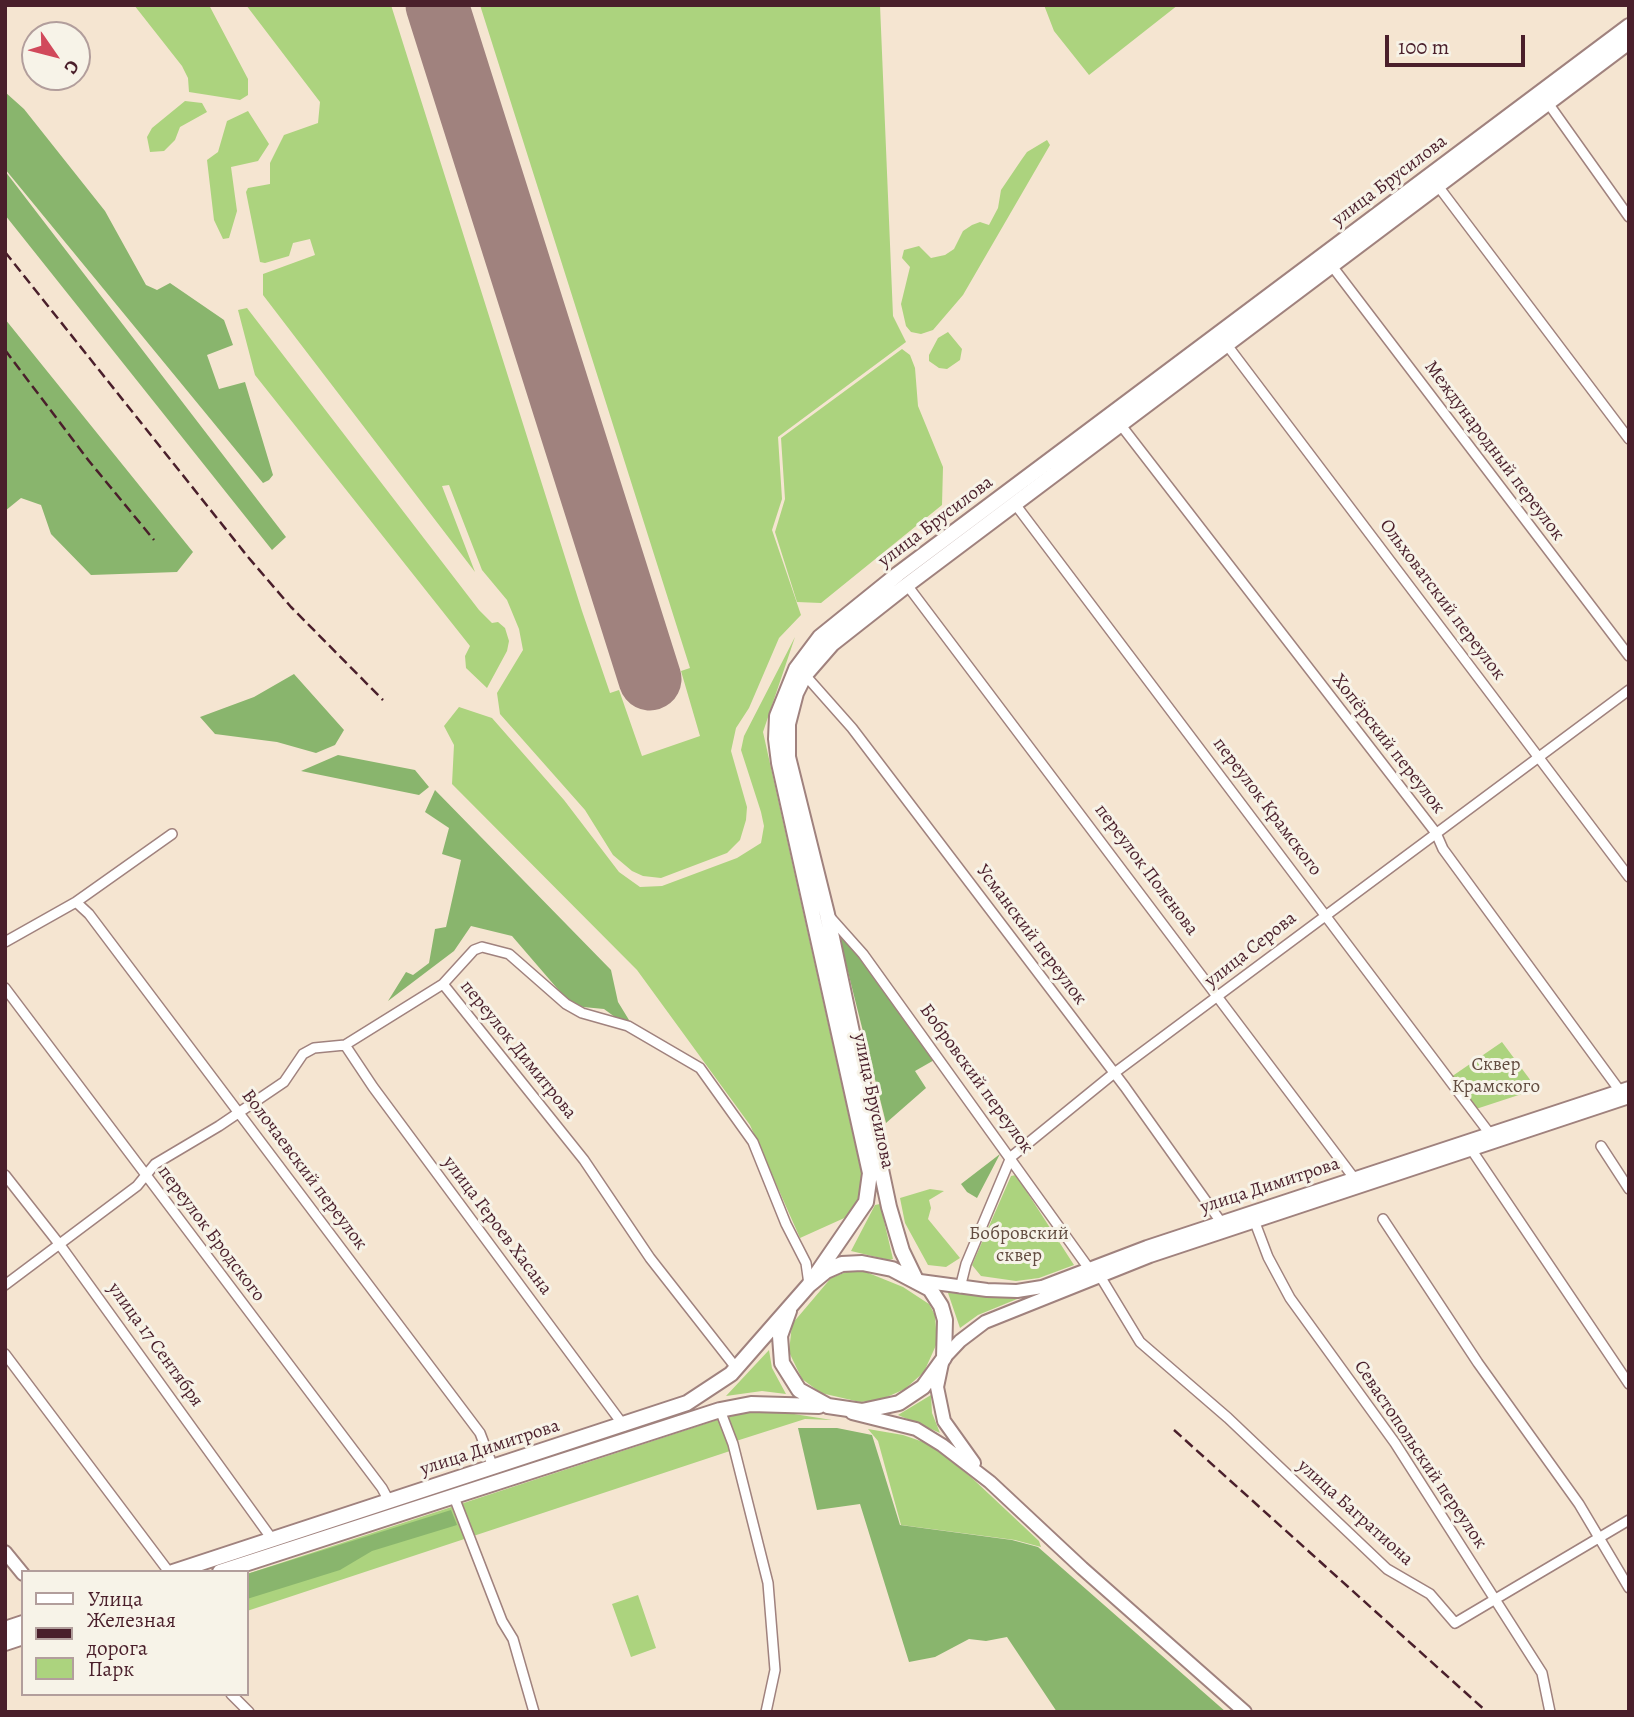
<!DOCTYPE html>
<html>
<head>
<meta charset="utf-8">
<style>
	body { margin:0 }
	#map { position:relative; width:1634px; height:1717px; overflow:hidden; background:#f5e5d1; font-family:Alegreya,serif }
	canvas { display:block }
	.frame { position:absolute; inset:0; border:7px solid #4a1f2b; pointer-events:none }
	.legend { position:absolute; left:21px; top:1570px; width:228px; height:126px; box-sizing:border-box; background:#f7f3e8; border:2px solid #b29e9c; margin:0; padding:9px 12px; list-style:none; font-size:21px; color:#4a1f2b }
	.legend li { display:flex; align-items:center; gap:14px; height:35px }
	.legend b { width:35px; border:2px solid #b29e9c }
	.north { position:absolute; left:21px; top:21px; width:70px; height:70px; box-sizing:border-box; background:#f7f3e8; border:2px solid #b29e9c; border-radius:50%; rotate:125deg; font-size:19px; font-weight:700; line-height:28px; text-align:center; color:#4a1f2b }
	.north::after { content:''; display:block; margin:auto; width:24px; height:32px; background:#d1495b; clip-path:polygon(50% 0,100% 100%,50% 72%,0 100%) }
	.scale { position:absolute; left:1385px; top:35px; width:140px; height:32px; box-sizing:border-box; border:4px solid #4a1f2b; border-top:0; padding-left:9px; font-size:21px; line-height:24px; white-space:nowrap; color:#4a1f2b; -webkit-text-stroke:5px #f7f3e8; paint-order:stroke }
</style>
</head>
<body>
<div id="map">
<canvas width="1634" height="1717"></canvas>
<div class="frame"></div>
<ul class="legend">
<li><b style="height:9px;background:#fff"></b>Улица</li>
<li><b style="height:9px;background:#4a1f2b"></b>Железная дорога</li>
<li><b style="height:19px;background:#acd37e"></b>Парк</li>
</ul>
<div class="north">С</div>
<div class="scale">100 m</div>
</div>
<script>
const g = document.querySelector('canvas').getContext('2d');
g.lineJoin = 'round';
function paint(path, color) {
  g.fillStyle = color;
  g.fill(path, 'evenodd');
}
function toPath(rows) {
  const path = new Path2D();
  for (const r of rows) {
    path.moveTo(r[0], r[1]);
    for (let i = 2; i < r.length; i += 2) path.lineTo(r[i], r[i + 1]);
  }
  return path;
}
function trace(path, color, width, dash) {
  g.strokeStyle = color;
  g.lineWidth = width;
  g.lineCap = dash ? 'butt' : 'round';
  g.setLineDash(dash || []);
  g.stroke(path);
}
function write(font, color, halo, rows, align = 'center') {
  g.font = font + ' Alegreya,serif';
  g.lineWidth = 6;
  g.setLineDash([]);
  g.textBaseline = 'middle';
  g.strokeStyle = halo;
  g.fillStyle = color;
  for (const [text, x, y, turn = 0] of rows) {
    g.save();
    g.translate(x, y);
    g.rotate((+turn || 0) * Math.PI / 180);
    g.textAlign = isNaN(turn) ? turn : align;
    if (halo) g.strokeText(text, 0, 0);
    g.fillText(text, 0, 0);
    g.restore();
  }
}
const green = toPath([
	[134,5,209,5,248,79,248,95,240,100,189,92,188,78,182,66],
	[246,5,391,5,582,611,610,693,619,690,642,756,700,736,681,671,690,668,480,5,880,5,893,316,906,342,778,437,782,499,772,530,801,615,779,638,749,708,736,728,731,751,747,807,746,820,740,840,727,853,661,878,643,876,632,871,613,855,585,810,500,714,497,693,523,650,519,629,507,600,482,570,449,485,442,486,475,572,263,295,263,274,315,255,310,239,293,243,289,256,265,263,260,262,246,192,248,188,270,184,270,163,284,135,318,123,320,102],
	[1044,5,1178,5,1089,75,1054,31],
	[185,101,202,103,207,112,180,127,175,140,164,151,150,152,147,137,152,128],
	[248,111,269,144,258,161,231,167,237,211,229,238,223,239,214,220,207,160,218,152,227,121],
	[1047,140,1050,145,963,295,933,330,921,334,911,332,906,326,901,304,910,267,902,258,904,250,919,246,931,258,945,255,954,249,963,231,972,225,980,222,989,225,998,208,1001,190,1022,159,1027,152],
	[247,308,479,610,492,623,498,622,505,628,509,641,507,651,487,688,466,668,465,656,470,646,255,375,238,310],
	[948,332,962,349,960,360,947,369,939,368,929,361,929,355,938,338],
	[902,349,910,355,915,368,918,406,943,467,942,505,821,603,797,602,775,532,785,499,781,438],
	[795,637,763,732,862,1176,859,1200,851,1215,800,1238,750,1125,637,970,452,784,454,745,444,726,459,707,492,718,564,800,619,872,640,887,662,886,737,858,761,843,764,826,761,812,741,750,744,736],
	[1502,1042,1537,1089,1476,1109,1451,1077],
	[1016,1175,1074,1265,1039,1278,1016,1281,981,1276,972,1265,1011,1176],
	[930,1189,944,1191,929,1200,931,1208,928,1219,960,1258,946,1267,928,1265,905,1223,900,1198],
	[880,1204,893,1259,889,1260,851,1251,875,1205],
	[849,1271,866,1272,903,1287,929,1304,935,1315,937,1343,924,1372,905,1389,880,1400,860,1402,821,1393,802,1379,789,1352,792,1324,831,1278],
	[948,1293,1021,1295,1022,1297,978,1315,960,1328],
	[769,1350,772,1368,786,1394,762,1391,726,1396],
	[931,1395,932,1413,940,1433,898,1415],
	[775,1411,832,1420,805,1419,733,1442,726,1418,743,1413],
	[720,1419,730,1451,247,1611,247,1574],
	[868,1429,903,1435,932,1445,973,1479,1039,1541,1041,1547,1015,1540,901,1525,878,1441],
	[638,1595,656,1648,631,1657,612,1604]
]);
const forest = toPath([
	[5,92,24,109,105,211,146,285,157,290,170,283,224,320,233,345,207,355,219,389,245,382,273,475,269,480,263,483,5,169],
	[5,171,286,537,272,550,5,215],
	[5,319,193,552,177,572,91,575,51,534,41,505,21,498,5,511],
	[294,674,344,730,335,745,316,753,277,742,215,734,200,717,254,697],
	[338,755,415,770,429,787,419,795,301,771],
	[435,790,611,970,618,1002,629,1020,619,1020,604,1009,583,1007,568,1001,512,936,471,926,454,951,388,1001,406,972,413,975,429,963,435,929,446,927,461,860,442,854,449,828,425,812],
	[845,929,914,1034,936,1059,915,1071,926,1088,886,1123,838,932],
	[1000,1154,977,1198,967,1192,961,1184],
	[798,1428,837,1428,872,1435,900,1525,1012,1540,1038,1547,1226,1712,1057,1712,1007,1637,986,1641,969,1639,935,1657,909,1662,860,1504,817,1510],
	[451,1510,457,1525,372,1551,340,1570,247,1599,247,1574]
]);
const runway = toPath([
	[437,5,650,679]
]);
const street = toPath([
	[1548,103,1629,217],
	[1438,186,1629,439],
	[1332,266,1629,656],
	[1227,345,1629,877],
	[1120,424,1436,833,1443,849,1620,1091],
	[1015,504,1490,1134],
	[907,585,1354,1178],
	[805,675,852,728,1125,1087,1221,1222],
	[76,902,89,914,480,1433,493,1467],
	[830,917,863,954,1090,1270],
	[5,942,76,902,172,834],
	[443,984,584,1160,650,1258,737,1369],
	[5,988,382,1488,389,1501],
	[345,1045,373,1087,624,1426],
	[1601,1146,1629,1189],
	[1471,1149,1629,1384],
	[5,1175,60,1245,272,1539],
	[1383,1219,1478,1363,1579,1504,1629,1588],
	[1254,1220,1268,1257,1290,1298,1395,1443,1542,1673,1550,1712],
	[1100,1276,1140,1342,1228,1418,1387,1569,1430,1594,1455,1623,1629,1520],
	[5,1285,137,1186,155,1164,219,1126,284,1082,303,1054,314,1048,345,1045,443,984,474,950,482,947,509,954,566,1004,582,1013,628,1026,700,1068,753,1142,786,1224,806,1263,809,1284],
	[960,1288,966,1264,1011,1157,1113,1074,1629,690],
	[5,1354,169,1572],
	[720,1410,733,1444,768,1583,775,1670,766,1712],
	[454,1497,502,1621,513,1639,534,1712],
	[231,1694,249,1712]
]);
const secondary = toPath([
	[920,1281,987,1290,1017,1291,1042,1287,1147,1247,1629,1088],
	[944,1358,960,1341,985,1322,1150,1256,1629,1097],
	[942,1363,937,1387,944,1421,974,1463],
	[852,1413,916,1429,942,1445,990,1482,1082,1568,1245,1712],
	[5,1552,23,1574]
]);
const primary = toPath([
	[916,1280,902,1251,889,1207,827,914,788,757,788,724,796,693,805,675,832,644,907,585,1629,42],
	[809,1285,866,1202,870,1173,779,763,776,739,777,716,796,669,820,637,898,574,1629,26],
	[173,1572,687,1403,731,1374,809,1285,826,1271,842,1264,862,1263,892,1269,930,1289,941,1306,945,1320,944,1358,923,1387,899,1403,862,1411,828,1406,799,1390,782,1363,780,1336,789,1311],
	[220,1572,720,1410,751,1404,819,1406],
	[5,1629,23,1623],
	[5,1643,23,1637]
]);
const rail = toPath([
	[5,252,248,557,291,607,383,700],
	[5,350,89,461,154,540],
	[1174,1430,1487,1712]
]);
const streetNames = [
	["улица Брусилова",1390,181,-37],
	["Международный переулок",1494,451,53],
	["улица Брусилова",936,522,-37],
	["Ольховатский переулок",1442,600,53],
	["Хопёрский переулок",1388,744,52],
	["переулок Крамского",1267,807,53],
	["переулок Поленова",1146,870,53],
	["Усманский переулок",1031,935,53],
	["улица Серова",1251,950,-38],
	["переулок Димитрова",518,1050,51],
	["Бобровский переулок",976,1079,54],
	["улица Брусилова",873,1101,78],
	["Волочаевский переулок",304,1170,53],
	["улица Димитрова",1270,1186,-18],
	["улица Героев Хасана",497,1226,53],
	["переулок Бродского",211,1234,53],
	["улица 17 Сентября",155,1345,54],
	["улица Димитрова",490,1448,-18],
	["Севастопольский переулок",1420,1455,56],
	["улица Багратиона",1355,1513,42]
];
const parkNames = [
	["Сквер",1496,1065],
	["Крамского",1496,1087],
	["Бобровский",1019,1234],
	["сквер",1019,1256]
];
paint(green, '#acd37e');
paint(forest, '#89b56d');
trace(runway, '#a0827e', 63);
trace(street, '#a0827e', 12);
trace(secondary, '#a0827e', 16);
trace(primary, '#a0827e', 18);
trace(street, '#fff', 9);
trace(secondary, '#fff', 12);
trace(primary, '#fff', 14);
trace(rail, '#4a1f2b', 2.5, [10, 5]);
write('19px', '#4a1f2b', '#f7f3e8', streetNames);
write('19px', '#624c40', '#f7f3e8', parkNames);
</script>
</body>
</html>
